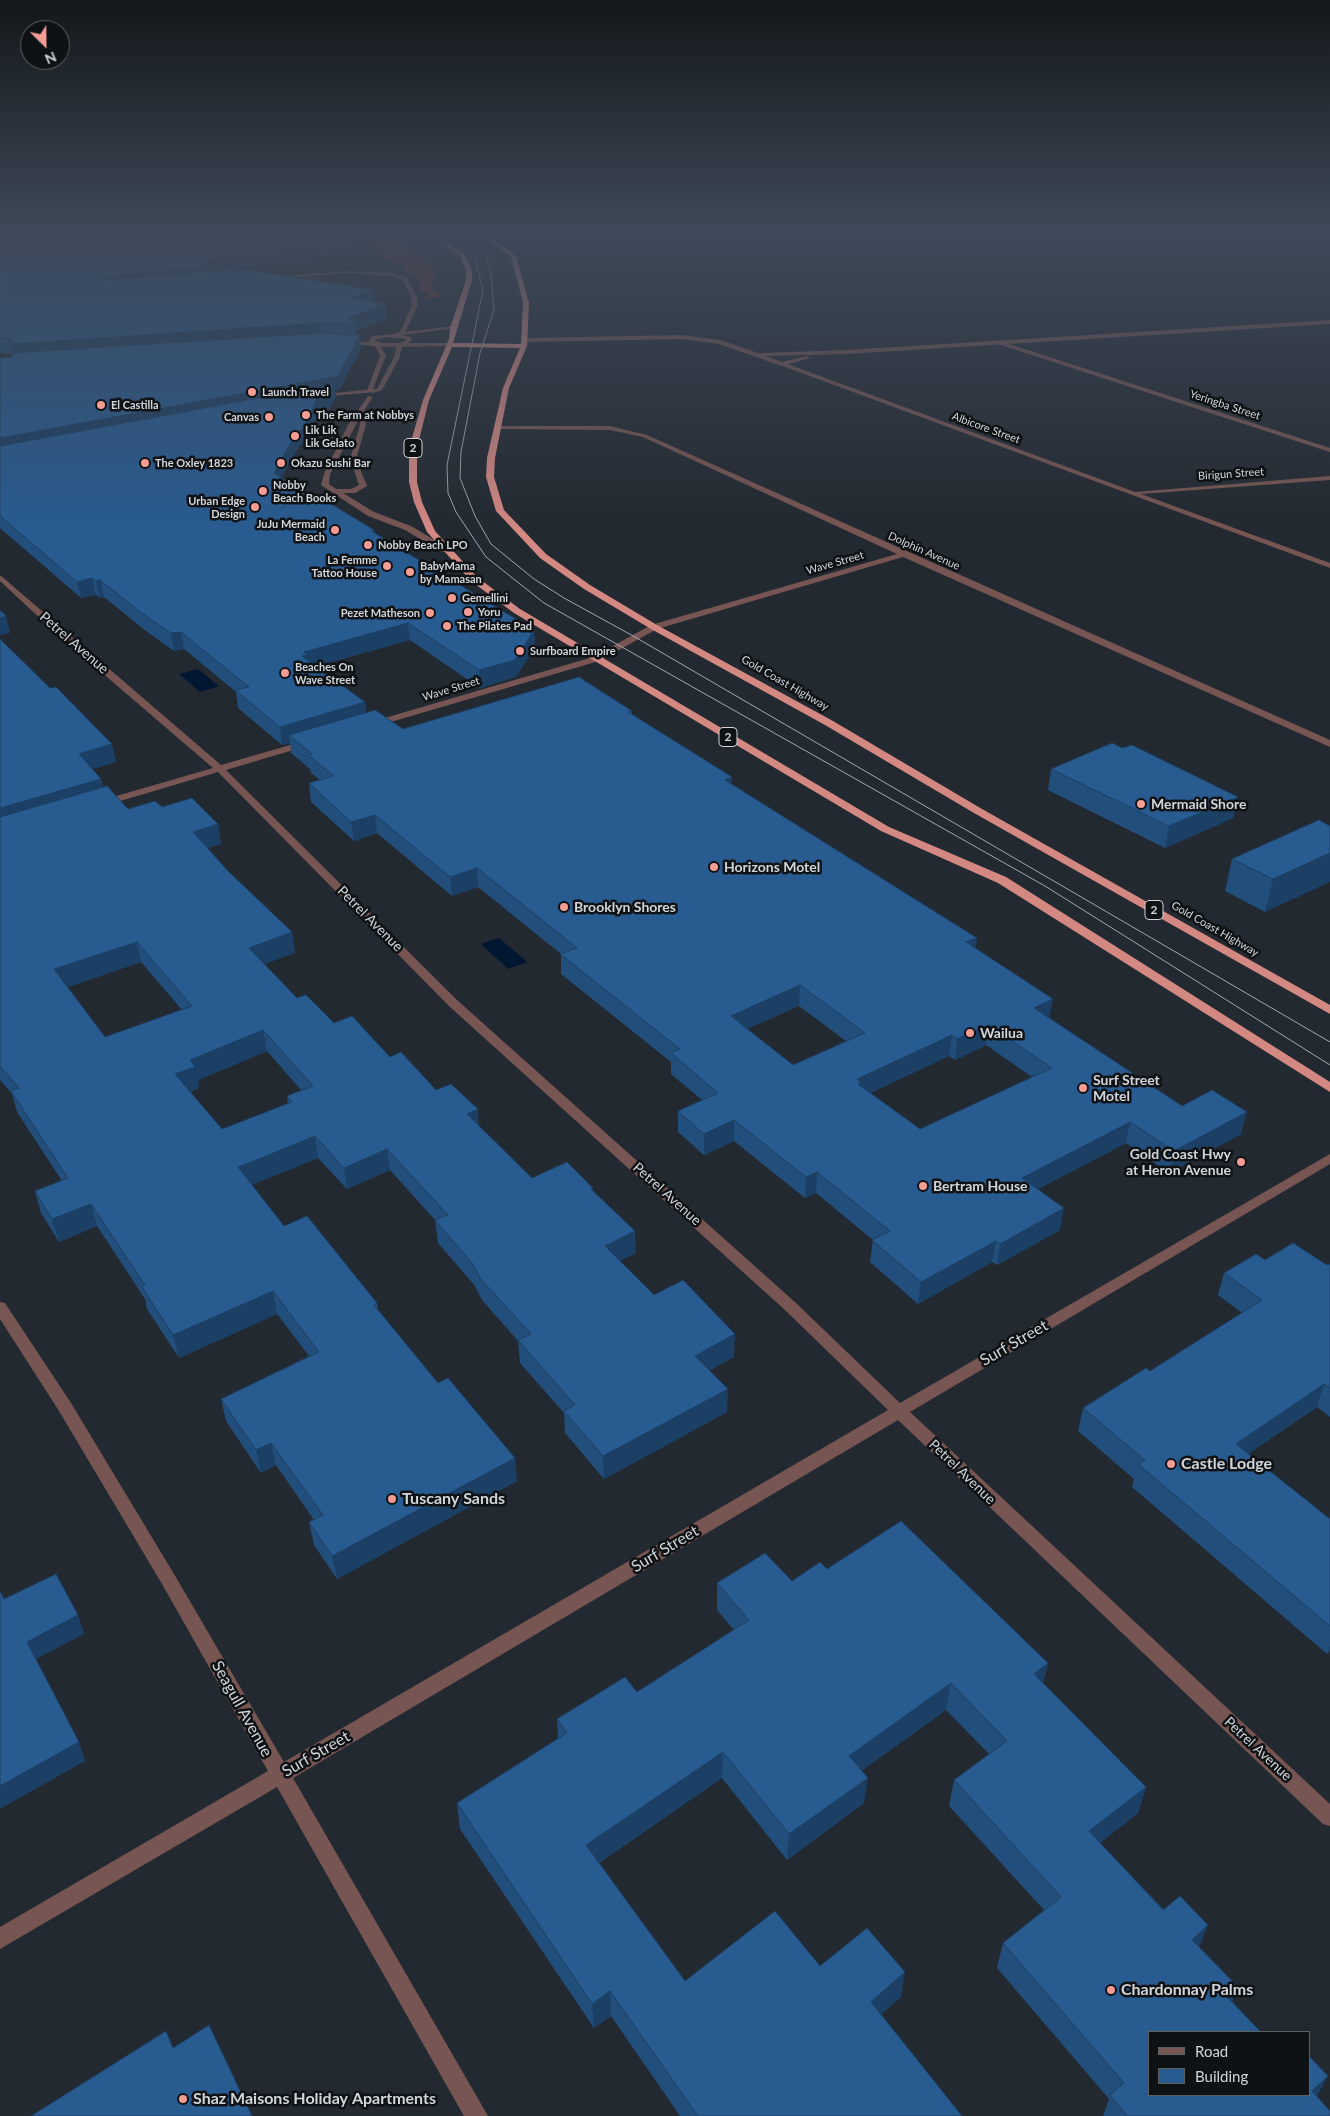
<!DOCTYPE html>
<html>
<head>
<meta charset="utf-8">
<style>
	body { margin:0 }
	#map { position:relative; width:1330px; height:2116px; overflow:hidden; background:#232930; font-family:Lato,sans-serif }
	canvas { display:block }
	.legend { position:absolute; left:1148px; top:2031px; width:162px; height:65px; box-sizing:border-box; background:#0f1215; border:1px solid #5d6063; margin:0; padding:6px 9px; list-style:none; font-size:15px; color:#d1d5d9 }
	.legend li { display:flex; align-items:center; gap:10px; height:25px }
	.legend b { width:25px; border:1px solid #5d6063 }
	.north { position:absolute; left:20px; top:20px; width:50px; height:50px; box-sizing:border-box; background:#0f1215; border:1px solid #5d6063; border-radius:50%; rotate:157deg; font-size:14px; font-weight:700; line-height:20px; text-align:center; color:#d1d5d9 }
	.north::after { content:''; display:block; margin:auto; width:18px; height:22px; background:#f59c94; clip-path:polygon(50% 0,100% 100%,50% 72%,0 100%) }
</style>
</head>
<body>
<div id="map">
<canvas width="1330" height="2116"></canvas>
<ul class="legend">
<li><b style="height:6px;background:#775552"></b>Road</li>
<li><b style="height:14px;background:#285b90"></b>Building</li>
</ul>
<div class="north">N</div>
</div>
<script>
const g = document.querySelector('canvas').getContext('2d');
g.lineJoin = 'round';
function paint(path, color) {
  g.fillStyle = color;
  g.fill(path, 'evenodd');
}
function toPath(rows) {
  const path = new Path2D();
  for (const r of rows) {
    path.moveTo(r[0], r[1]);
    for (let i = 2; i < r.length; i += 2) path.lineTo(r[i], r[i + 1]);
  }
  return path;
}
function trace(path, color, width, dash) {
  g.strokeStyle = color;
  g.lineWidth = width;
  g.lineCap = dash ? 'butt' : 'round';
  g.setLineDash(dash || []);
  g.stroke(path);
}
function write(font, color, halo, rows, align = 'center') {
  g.font = font + ' Lato,sans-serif';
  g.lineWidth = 5;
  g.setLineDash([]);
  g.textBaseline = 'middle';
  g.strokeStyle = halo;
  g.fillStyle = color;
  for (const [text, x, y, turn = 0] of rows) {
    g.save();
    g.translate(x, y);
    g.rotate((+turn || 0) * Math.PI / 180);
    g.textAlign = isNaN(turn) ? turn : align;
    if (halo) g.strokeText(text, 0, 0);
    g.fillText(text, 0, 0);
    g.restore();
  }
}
const green = toPath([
	[352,235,385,235,410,247,433,268,435,276,431,289,442,296,426,299,425,297,429,296,429,293,420,291,418,278,406,272,405,267,385,260,377,248,366,245,361,237]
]);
const water = toPath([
	[198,669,219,686,200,692,179,674],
	[499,938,527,962,508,969,481,944]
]);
const service = toPath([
	[398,343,403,344,399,359,382,390,373,393,367,391,380,355,374,345,379,344,386,355,373,389,377,389,393,359,398,343],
	[368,396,373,397,365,409,366,425,356,459,367,486,355,493,343,493,374,512,411,526,448,548,448,552,442,552,405,530,368,516,321,485,324,474,348,425,368,396],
	[360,417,360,425,350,459,359,485,351,489,336,489,329,484,330,474,360,417]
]);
const minor = toPath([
	[1291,235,1330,243,1330,245,1291,236,1291,235],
	[350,271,392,273,407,278,417,297,418,305,405,332,453,326,456,328,402,335,411,337,412,341,408,343,449,343,451,346,382,347,342,343,344,340,368,342,372,336,395,334,400,332,412,305,411,297,403,280,392,276,350,273,269,279,266,277,350,271],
	[388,337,406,339,406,340,400,343,383,343,374,340,388,337],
	[1000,341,1330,448,1330,452,998,344,1000,341],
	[782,362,1135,492,1330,476,1330,480,1141,494,1330,563,1330,568,780,365,782,362],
	[373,389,375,392,319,397,316,395,373,389],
	[497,426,610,426,647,435,1330,740,1330,747,903,557,657,629,599,661,377,726,371,726,371,722,593,657,651,625,897,554,643,437,610,430,495,429,497,426],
	[0,575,221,765,304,741,310,741,310,745,226,770,457,1000,796,1303,900,1403,1330,1154,1330,1164,910,1412,1330,1804,1330,1826,1323,1824,898,1420,293,1778,488,2116,464,2116,277,1787,0,1949,0,1927,268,1771,162,1584,59,1411,0,1319,0,1302,5,1303,71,1403,174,1574,284,1762,888,1410,786,1311,449,1006,218,772,107,805,99,805,99,801,213,768,58,635,0,581,0,575]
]);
const tertiary = toPath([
	[1330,320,1330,324,847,354,766,356,782,362,807,356,810,358,782,366,719,344,682,339,525,342,522,340,525,338,682,335,720,340,758,353,847,350,1330,320]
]);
const trunk = toPath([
	[430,235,435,235,464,254,472,270,472,280,453,343,521,344,523,303,511,257,481,235,487,235,516,256,529,303,527,346,509,388,495,458,494,477,504,510,546,554,590,585,657,625,833,721,982,809,1330,1005,1330,1014,974,813,825,725,651,629,584,589,540,558,496,511,486,477,487,458,503,388,520,348,452,347,429,400,417,448,417,482,422,502,435,531,477,577,520,609,889,827,1006,877,1330,1082,1330,1092,998,883,881,831,514,613,471,581,427,532,414,502,409,482,409,448,423,400,449,339,450,328,466,280,466,270,460,256,430,235]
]);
const tram = toPath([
	[448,235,468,248,475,258,483,290,447,465,448,493,456,512,486,557,544,603,1045,886,1330,1065],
	[462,235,480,247,487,257,491,274,494,310,480,353,461,452,460,478,475,516,491,544,534,579,564,598,635,637,1330,1042]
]);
const wall = toPath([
	[0,235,354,236,356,250,240,269,374,290,375,302,386,319,355,331,356,335,361,348,340,389,335,390,336,397,329,410,320,410,305,444,301,444,292,458,281,478,313,498,374,530,375,533,534,630,535,647,516,677,480,688,410,640,317,666,367,713,403,729,632,711,632,714,732,777,732,784,976,948,1050,1018,1182,1106,1241,1134,1169,1173,1126,1143,1038,1189,1060,1230,997,1265,992,1262,918,1304,870,1262,873,1240,816,1193,805,1198,734,1141,704,1155,678,1132,678,1111,702,1100,671,1074,671,1062,561,974,561,954,478,887,452,896,377,833,354,841,311,802,309,783,320,780,311,773,310,769,291,753,290,743,282,745,238,708,236,692,184,649,174,651,146,631,104,597,100,598,96,595,81,598,0,528,0,358,12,357,12,354,0,353],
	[799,1006,846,1041,793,1065,747,1029],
	[986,1045,1032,1077,920,1129,870,1093,949,1056,955,1060],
	[0,639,116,762,92,769,101,779,103,788,128,809,162,807,218,824,221,844,207,848,228,871,292,932,295,953,264,964,297,998,334,1023,390,1057,436,1090,479,1126,532,1178,593,1190,636,1253,620,1261,654,1295,734,1357,710,1370,727,1412,604,1479,565,1433,564,1413,520,1363,518,1341,482,1300,475,1286,438,1243,435,1220,390,1170,347,1189,318,1158,253,1184,252,1185,284,1226,377,1303,378,1310,517,1481,337,1579,314,1545,309,1522,314,1520,276,1465,261,1473,226,1421,221,1399,309,1356,277,1314,179,1358,147,1309,145,1299,97,1226,59,1242,41,1213,35,1191,62,1181,17,1112,12,1094,0,1080],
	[141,962,182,1010,105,1037,67,987],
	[267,1051,301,1090,287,1096,288,1104,222,1129,190,1092,199,1088,198,1080],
	[1122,748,1238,797,1233,818,1165,848,1048,790,1051,769],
	[1319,820,1265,912,1225,891,1232,859],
	[1265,1260,1327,1265,1330,1264,1330,1417,1317,1407,1248,1454,1330,1519,1330,1651,1327,1654,1132,1487,1134,1479,1078,1431,1083,1408,1150,1371,1242,1313,1218,1295,1224,1273],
	[827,1569,1048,1663,1043,1683,1146,1787,1138,1813,1100,1843,1238,1987,1232,2001,1317,2097,1330,2116,1103,2116,1109,2099,997,1968,1003,1943,1044,1910,949,1806,954,1780,989,1754,946,1710,862,1770,864,1803,787,1860,722,1778,599,1863,685,1981,820,1966,901,1997,881,2014,962,2116,680,2116,611,2016,594,2028,460,1829,457,1803,558,1738,557,1719,637,1692,734,1630,717,1610,717,1583,792,1581]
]);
const shadedWall = toPath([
	[354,236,356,250,218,273,106,290,103,276,197,263],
	[374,290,375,304,348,298],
	[385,304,386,319,355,331,355,324,348,318],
	[320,323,322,338,15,360,12,344],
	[360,335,361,348,340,389,335,390,336,397,329,410,320,410,305,444,301,444,292,458,276,488,274,473,290,444,318,396,330,391,0,453,0,438],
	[92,578,96,595,81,598,77,582],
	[100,580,104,597,100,598,96,581],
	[6,616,10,633,0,635,0,618],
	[408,623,410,640,309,668,302,656,304,652],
	[534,630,535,647,516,677,480,688,479,670],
	[181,632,184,649,174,651,171,633],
	[365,702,368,721,289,735,290,743,282,745,280,727],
	[112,744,116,762,83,772,79,754],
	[732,777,732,795,725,780],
	[101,779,105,798,0,828,0,808],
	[1238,797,1233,818,1165,848,1169,826],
	[375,815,377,833,354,841,351,822],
	[218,824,221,844,196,851,193,832],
	[1330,853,1330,882,1265,912,1273,879],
	[477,868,478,887,452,896,450,877],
	[292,932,295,953,252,968,249,948],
	[977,938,974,958,966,942],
	[137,942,141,962,59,990,54,969],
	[800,985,799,1006,731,1036,731,1016],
	[1053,999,1049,1019,1034,1008],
	[989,1025,986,1045,955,1060,957,1039],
	[263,1030,267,1051,198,1080,199,1088,180,1096,175,1074,190,1060],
	[952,1035,949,1056,860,1098,857,1079],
	[478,1109,479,1131,467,1114],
	[1247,1112,1241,1134,1169,1173,1174,1151],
	[734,1120,734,1141,704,1155,704,1134],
	[1130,1122,1126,1143,1019,1199,1022,1178],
	[315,1136,318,1158,242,1189,238,1167],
	[387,1149,390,1170,347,1189,344,1168],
	[817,1172,816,1193,805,1198,806,1177],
	[91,1204,97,1226,59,1242,52,1219],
	[1064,1208,1060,1230,997,1265,1000,1244],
	[635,1231,636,1253,605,1268,605,1246],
	[996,1241,992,1262,918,1304,921,1282],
	[273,1291,277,1314,179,1358,173,1335],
	[735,1334,734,1357,695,1378,695,1356],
	[1324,1384,1317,1407,1229,1467,1236,1444],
	[728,1389,727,1412,604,1479,603,1456],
	[271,1443,276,1465,261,1473,256,1450],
	[515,1458,517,1481,337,1579,332,1556],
	[78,1615,84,1634,34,1660,27,1642],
	[1330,1646,1330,1651,1327,1654],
	[1048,1663,1042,1690,1034,1674],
	[951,1683,946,1710,846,1782,849,1756],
	[79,1742,85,1761,0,1809,0,1786],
	[723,1752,722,1778,587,1871,586,1845],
	[868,1778,864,1803,787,1860,789,1834],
	[1146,1787,1138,1813,1082,1857,1089,1831],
	[1208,1925,1198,1950,1192,1940],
	[905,1972,901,1997,867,2026,871,2002],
	[1238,1987,1227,2012,1227,1997],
	[610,1991,611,2016,594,2028,592,2004],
	[1328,2076,1315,2100,1312,2091]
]);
const building = toPath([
	[0,235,350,235,354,236,197,263,217,266,103,276,106,280,241,269,374,290,348,298,385,304,348,318,355,324,320,323,12,344,12,339,0,338,0,235],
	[321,333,360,335,338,376,0,438,0,358,12,357,12,353,321,333],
	[334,384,328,396,318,396,303,429,300,430,290,444,274,473,313,498,319,497,328,502,374,530,371,531,534,630,515,660,479,670,408,623,304,652,307,654,302,656,365,702,280,727,235,690,249,687,181,632,171,633,143,614,100,580,96,581,92,578,77,582,0,516,0,446,334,384],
	[0,610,6,616,0,618,0,610],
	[0,639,50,688,56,687,112,744,79,754,101,779,0,808,0,639],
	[579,677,632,711,628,712,732,777,725,780,977,938,966,942,1053,999,1034,1008,1182,1106,1212,1090,1247,1112,1174,1151,1130,1122,1022,1178,1064,1208,1000,1244,996,1241,921,1282,872,1240,890,1231,817,1172,806,1177,734,1120,704,1134,678,1111,718,1093,671,1053,680,1049,560,954,577,948,477,868,450,877,375,815,351,822,309,783,334,776,308,755,312,754,289,735,375,710,403,729,579,677],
	[800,985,865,1033,793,1065,731,1016,800,985],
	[989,1025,1052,1068,920,1129,858,1084,861,1083,857,1079,952,1035,957,1039,989,1025],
	[1112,743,1122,748,1132,745,1238,797,1169,826,1051,769,1112,743],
	[107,786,128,809,155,801,162,807,192,798,218,824,193,832,228,871,292,932,249,948,297,998,306,995,334,1023,352,1016,390,1057,401,1052,436,1090,451,1084,478,1109,467,1114,532,1178,567,1162,593,1188,591,1189,635,1231,605,1246,654,1295,683,1280,735,1334,695,1356,728,1389,603,1456,564,1411,575,1405,518,1340,531,1334,480,1278,473,1264,435,1220,448,1215,387,1149,344,1168,315,1136,249,1163,238,1167,284,1226,307,1216,377,1303,374,1305,438,1383,448,1378,515,1458,332,1556,309,1522,323,1515,271,1443,256,1450,221,1399,319,1352,273,1291,173,1335,142,1287,145,1285,91,1204,52,1219,35,1191,68,1178,11,1091,19,1088,0,1066,0,817,107,786],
	[137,942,192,1006,105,1037,54,969,137,942],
	[263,1030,313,1086,287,1096,292,1102,222,1129,175,1074,195,1067,190,1060,263,1030],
	[1319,820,1330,826,1330,853,1273,879,1232,859,1319,820],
	[1293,1243,1327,1265,1330,1264,1330,1388,1324,1384,1236,1444,1330,1519,1330,1626,1138,1464,1145,1460,1083,1408,1146,1368,1150,1371,1262,1300,1224,1273,1256,1254,1265,1260,1293,1243],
	[901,1521,1048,1663,1034,1674,1146,1787,1089,1831,1163,1910,1180,1896,1208,1925,1192,1940,1238,1987,1227,1997,1261,2032,1149,2032,1149,2095,1309,2095,1309,2056,1328,2076,1312,2091,1330,2111,1330,2116,1127,2116,1110,2095,1124,2083,1003,1943,1061,1897,954,1780,1007,1741,951,1683,849,1756,868,1778,789,1834,723,1752,586,1845,685,1981,775,1911,820,1966,867,1928,905,1972,871,2002,962,2116,698,2116,610,1991,592,2004,457,1803,567,1733,557,1719,625,1677,637,1692,749,1620,717,1583,765,1553,792,1581,820,1562,827,1569,901,1521],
	[56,1574,78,1615,27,1642,79,1742,0,1786,0,1591,4,1599,56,1574],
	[209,2025,252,2116,31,2116,166,2031,173,2048,209,2025]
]);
const markers = [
	[252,392,5,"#f59c94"],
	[101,405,5,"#f59c94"],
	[306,415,5,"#f59c94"],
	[269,417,5,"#f59c94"],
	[295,436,5,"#f59c94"],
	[145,463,5,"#f59c94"],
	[281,463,5,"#f59c94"],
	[263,491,5,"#f59c94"],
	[255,507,5,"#f59c94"],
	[335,530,5,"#f59c94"],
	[368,545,5,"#f59c94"],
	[387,566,5,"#f59c94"],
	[410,572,5,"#f59c94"],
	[452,598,5,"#f59c94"],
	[468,612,5,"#f59c94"],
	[430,613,5,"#f59c94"],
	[447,626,5,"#f59c94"],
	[520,651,5,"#f59c94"],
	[285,673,5,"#f59c94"],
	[1141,804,5,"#f59c94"],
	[714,867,5,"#f59c94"],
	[564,907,5,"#f59c94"],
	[970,1033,5,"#f59c94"],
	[1083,1088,5,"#f59c94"],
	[1241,1162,5,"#f59c94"],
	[923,1186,5,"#f59c94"],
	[1171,1464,5,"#f59c94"],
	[392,1499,5,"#f59c94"],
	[1111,1990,5,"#f59c94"],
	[183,2099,5,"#f59c94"]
];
const farPoinames = [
	["Launch Travel",262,392],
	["El Castilla",111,405],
	["The Farm at Nobbys",316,415],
	["Canvas",259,417,"right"],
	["Lik Lik",305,430],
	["Lik Gelato",305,443],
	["The Oxley 1823",155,463],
	["Okazu Sushi Bar",291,463],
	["Nobby",273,485],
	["Beach Books",273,498],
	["Urban Edge",245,501,"right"],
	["Design",245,514,"right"],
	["JuJu Mermaid",325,524,"right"],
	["Beach",325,537,"right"],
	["Nobby Beach LPO",378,545],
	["La Femme",377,560,"right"],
	["Tattoo House",377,573,"right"],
	["BabyMama",420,566],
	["by Mamasan",420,579],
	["Gemellini",462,598],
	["Yoru",478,612],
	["Pezet Matheson",420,613,"right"],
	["The Pilates Pad",457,626],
	["Surfboard Empire",530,651],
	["Beaches On",295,667],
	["Wave Street",295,680]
];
const farStreetnames = [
	["Yeringba Street",1225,405,18],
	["Albicore Street",986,428,20],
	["Birigun Street",1231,474,-4],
	["Dolphin Avenue",924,551,24],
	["Wave Street",835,563,-16],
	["Gold Coast Highway",785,683,30],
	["Wave Street",451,689,-17],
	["Gold Coast Highway",1215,929,30]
];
const shields = [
	[413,448,18],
	[728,737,18],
	[1154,910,18]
];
const shieldNames = [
	["2",413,448],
	["2",728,737],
	["2",1154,910]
];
const streetNames = [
	["Petrel Avenue",74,643,41],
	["Petrel Avenue",370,919,45],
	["Petrel Avenue",667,1194,42],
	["Petrel Avenue",962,1472,44],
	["Petrel Avenue",1258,1749,43]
];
const poiNames = [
	["Mermaid Shore",1151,804],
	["Horizons Motel",724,867],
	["Brooklyn Shores",574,907],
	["Wailua",980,1033],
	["Surf Street",1093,1080],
	["Motel",1093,1096],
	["Gold Coast Hwy",1231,1154,"right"],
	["at Heron Avenue",1231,1170,"right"],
	["Bertram House",933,1186]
];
const nearStreetnames = [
	["Surf Street",1014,1343,-30],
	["Surf Street",665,1549,-31],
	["Seagull Avenue",242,1709,61],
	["Surf Street",316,1754,-30]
];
const nearPoinames = [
	["Castle Lodge",1181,1464],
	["Tuscany Sands",402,1499],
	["Chardonnay Palms",1121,1990],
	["Shaz Maisons Holiday Apartments",193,2099]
];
paint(green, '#732c2a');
paint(water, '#001731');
paint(service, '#775552');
paint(minor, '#775552');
paint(tertiary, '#775552');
paint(trunk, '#d48882');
trace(tram, '#a3a7ac', 1);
paint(wall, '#224e7c');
paint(shadedWall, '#1c4065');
paint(building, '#285b90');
trace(building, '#1c4065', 1);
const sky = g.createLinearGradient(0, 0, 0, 531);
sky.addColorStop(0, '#13171a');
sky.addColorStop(0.44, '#3f4959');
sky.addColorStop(1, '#3f495900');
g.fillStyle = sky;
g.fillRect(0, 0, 1330, 531);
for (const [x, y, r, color] of markers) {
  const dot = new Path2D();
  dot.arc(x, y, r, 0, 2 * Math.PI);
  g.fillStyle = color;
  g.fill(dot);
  trace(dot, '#0f1215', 2);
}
write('bold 11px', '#d1d5d9', '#0f1215', farPoinames, 'left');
write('11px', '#d1d5d9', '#0f1215', farStreetnames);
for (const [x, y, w] of shields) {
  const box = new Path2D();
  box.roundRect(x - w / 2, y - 9.5, w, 19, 4);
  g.fillStyle = '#0f1215';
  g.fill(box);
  trace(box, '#d1d5d9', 1);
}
write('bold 12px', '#d1d5d9', null, shieldNames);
write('14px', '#d1d5d9', '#0f1215', streetNames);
write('bold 14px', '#d1d5d9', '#0f1215', poiNames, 'left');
write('16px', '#d1d5d9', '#0f1215', nearStreetnames);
write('bold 16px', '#d1d5d9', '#0f1215', nearPoinames, 'left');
</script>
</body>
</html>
